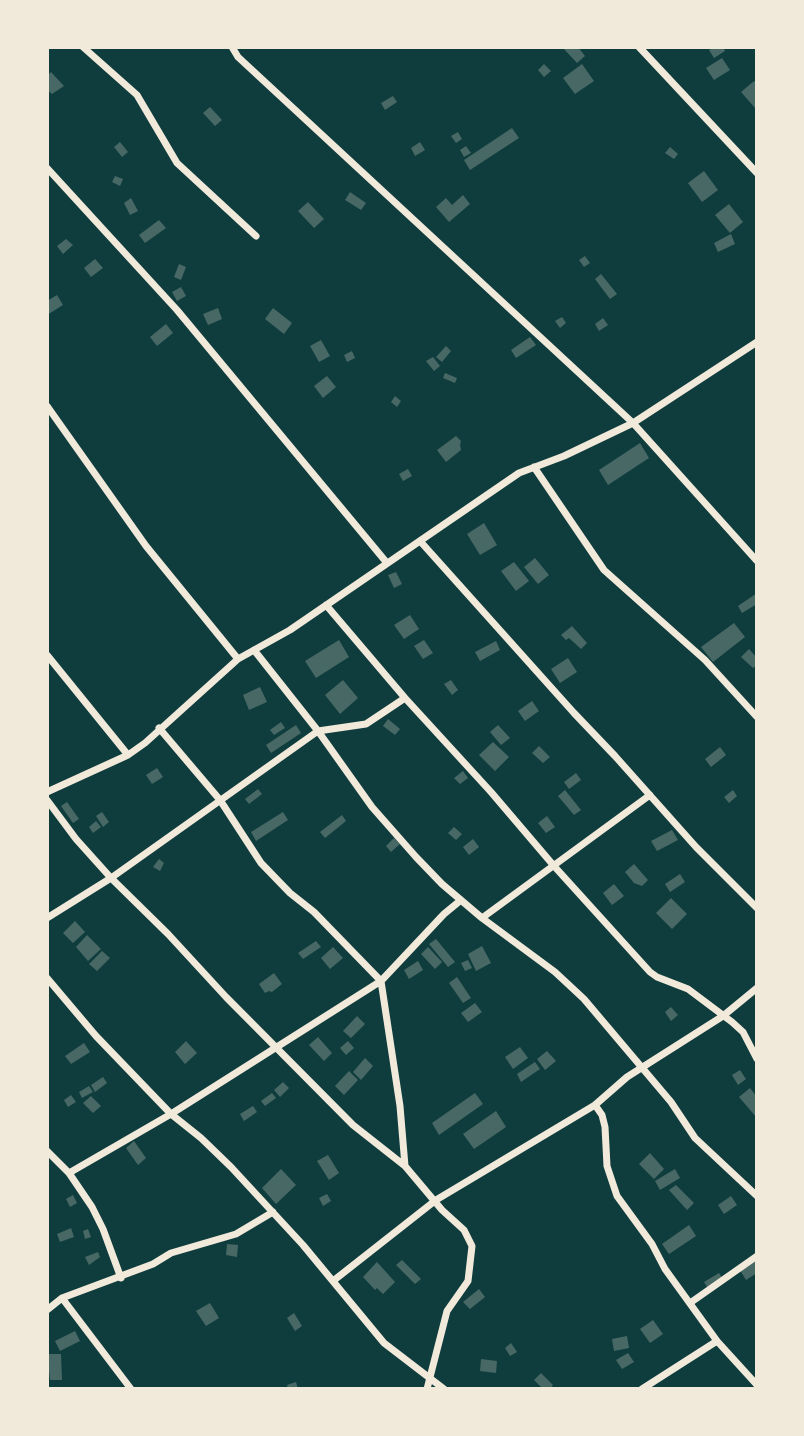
<!DOCTYPE html>
<html>
<head>
<meta charset="utf-8">
<style>
	body { margin:0 }
	#map { position:relative; width:804px; height:1436px; overflow:hidden; background:#0f3d3e; font-family:"Archivo Narrow",sans-serif }
	canvas { display:block }
	.frame { position:absolute; inset:0; border:49px solid #f1e9da; pointer-events:none }
</style>
</head>
<body>
<div id="map">
<canvas width="804" height="1436"></canvas>
<div class="frame"></div>
</div>
<script>
const g = document.querySelector('canvas').getContext('2d');
g.lineJoin = 'round';
function paint(path, color) {
  g.fillStyle = color;
  g.fill(path, 'evenodd');
}
function toPath(rows) {
  const path = new Path2D();
  for (const r of rows) {
    path.moveTo(r[0], r[1]);
    for (let i = 2; i < r.length; i += 2) path.lineTo(r[i], r[i + 1]);
  }
  return path;
}
function trace(path, color, width, dash) {
  g.strokeStyle = color;
  g.lineWidth = width;
  g.lineCap = dash ? 'butt' : 'round';
  g.setLineDash(dash || []);
  g.stroke(path);
}
const building = toPath([
	[562,47,578,47,585,56,577,63],
	[714,47,723,47,725,51,714,58,709,50],
	[722,58,730,70,714,80,706,68],
	[544,64,551,71,544,77,538,70],
	[582,64,594,81,575,94,563,78],
	[51,72,64,86,52,94,47,90,47,76],
	[754,81,757,84,757,106,755,108,741,92],
	[393,96,397,102,385,110,381,103],
	[210,107,222,120,215,126,203,113],
	[512,128,519,138,470,170,464,160],
	[458,132,462,139,456,143,451,136],
	[120,142,128,152,122,157,114,147],
	[420,142,425,150,415,156,411,148],
	[466,146,471,153,464,157,460,150],
	[670,147,678,154,674,159,665,153],
	[704,171,718,190,702,202,688,183],
	[115,176,123,179,120,186,112,182],
	[350,192,366,203,361,210,345,200],
	[463,195,470,204,449,222,436,207,446,198,452,205],
	[131,198,138,211,130,215,124,203],
	[308,202,324,219,314,228,298,211],
	[729,204,743,222,730,233,715,215],
	[159,220,166,228,145,243,139,235],
	[731,234,735,244,718,252,714,243],
	[66,239,73,245,63,254,57,246],
	[585,256,590,263,584,267,579,260],
	[95,259,103,268,91,277,84,268],
	[179,264,186,267,181,280,174,277],
	[601,274,617,294,610,299,595,279],
	[181,287,186,296,177,301,172,292],
	[57,295,63,305,47,315,47,301],
	[218,308,222,319,208,325,203,314],
	[273,308,292,323,284,334,265,319],
	[562,317,566,323,560,328,555,321],
	[603,318,608,325,599,331,595,324],
	[166,324,173,333,157,346,150,337],
	[530,337,536,345,516,358,511,350],
	[321,340,330,356,319,362,310,346],
	[446,346,451,351,442,362,436,357],
	[352,351,355,358,347,362,344,355],
	[433,357,440,366,434,371,426,361],
	[445,373,457,378,455,383,443,378],
	[327,376,336,387,323,398,314,386],
	[395,396,401,401,397,407,391,402],
	[456,436,461,441,460,445,461,450,446,462,437,450],
	[640,443,649,458,608,485,599,470],
	[408,469,412,476,403,481,399,474],
	[484,523,497,545,480,555,467,534],
	[535,558,549,575,538,584,524,567],
	[514,562,529,581,516,591,501,571],
	[396,572,402,584,394,588,388,575],
	[757,593,757,604,742,613,738,606],
	[410,615,419,629,404,639,394,625],
	[734,623,745,637,713,662,701,647],
	[572,626,587,643,581,649,569,638,566,640,561,635],
	[339,640,349,657,316,678,305,661],
	[424,640,433,653,423,659,414,646],
	[496,641,500,650,480,661,475,652],
	[749,649,757,658,757,665,753,668,741,657],
	[568,658,577,672,560,683,551,669],
	[343,680,358,698,340,714,325,695],
	[451,680,458,690,452,695,444,684],
	[260,687,267,702,249,710,243,695],
	[532,701,539,711,525,721,518,711],
	[388,719,400,729,395,735,383,726],
	[281,722,285,728,274,735,270,730],
	[296,725,301,733,271,753,266,745],
	[498,725,510,738,501,745,490,732],
	[493,742,509,757,495,771,479,755],
	[539,746,550,757,543,763,532,753],
	[720,747,726,755,711,767,705,759],
	[157,768,163,777,152,784,146,775],
	[463,771,468,778,460,784,454,778],
	[576,773,581,780,569,789,564,782],
	[258,789,262,794,249,804,245,799],
	[565,790,581,810,574,815,558,796],
	[733,790,737,796,729,803,724,797],
	[67,802,79,819,73,823,61,806],
	[102,812,109,822,103,827,96,816],
	[283,812,288,820,256,841,251,832],
	[342,815,346,821,325,838,320,832],
	[547,816,555,827,546,833,538,823],
	[96,821,101,827,93,833,89,827],
	[454,827,462,834,456,840,448,833],
	[672,830,678,840,657,851,651,841],
	[394,838,400,844,391,852,386,846],
	[473,839,479,847,469,855,463,847],
	[159,859,164,863,160,871,153,867],
	[634,864,648,880,642,886,634,883,625,872],
	[680,874,685,882,670,892,665,884],
	[614,884,624,896,612,905,603,893],
	[671,898,687,914,672,929,656,913],
	[75,921,85,932,73,943,63,933],
	[87,935,101,949,88,961,76,947],
	[436,939,455,962,448,967,429,944],
	[316,941,321,947,303,959,298,953],
	[482,946,491,963,476,971,468,954],
	[333,947,343,958,330,969,321,958],
	[428,947,442,962,435,969,421,954],
	[102,951,110,958,97,971,89,964],
	[468,960,472,968,465,971,461,963],
	[418,961,423,970,409,979,404,970],
	[274,973,282,984,272,992,269,991,265,993,259,984],
	[457,977,471,998,463,1003,449,983],
	[475,1003,482,1012,468,1022,461,1013],
	[671,1007,678,1015,671,1021,665,1012],
	[357,1016,365,1024,351,1038,343,1031],
	[318,1037,332,1053,324,1061,309,1045],
	[186,1041,197,1053,185,1064,175,1052],
	[348,1041,354,1048,346,1055,340,1048],
	[84,1043,90,1052,71,1064,65,1056],
	[520,1047,528,1058,513,1069,505,1057],
	[547,1051,556,1061,545,1070,537,1059],
	[365,1058,373,1066,361,1080,353,1072],
	[535,1062,540,1069,521,1082,517,1074],
	[740,1070,746,1079,738,1085,732,1075],
	[349,1071,358,1080,344,1095,335,1086],
	[103,1077,107,1083,95,1092,91,1085],
	[283,1082,289,1088,280,1097,274,1090],
	[89,1086,93,1092,82,1098,79,1092],
	[750,1088,757,1097,757,1118,739,1097],
	[272,1093,276,1098,265,1106,261,1101],
	[475,1093,483,1104,439,1135,432,1123],
	[71,1095,76,1102,68,1107,64,1100],
	[91,1096,101,1106,93,1113,83,1103],
	[253,1106,257,1112,244,1121,240,1114],
	[496,1111,506,1127,474,1149,463,1134],
	[134,1141,146,1158,138,1165,126,1148],
	[650,1153,664,1169,654,1179,639,1164],
	[328,1155,339,1173,329,1180,317,1161],
	[281,1169,296,1185,276,1204,262,1188],
	[675,1169,680,1178,660,1190,655,1181],
	[676,1185,694,1203,687,1210,669,1190],
	[327,1194,331,1201,323,1206,319,1198],
	[73,1195,77,1203,70,1207,66,1199],
	[731,1196,737,1205,724,1214,718,1205],
	[689,1225,696,1236,669,1254,662,1244],
	[71,1228,74,1237,60,1242,57,1234],
	[88,1229,91,1237,85,1239,83,1231],
	[227,1244,238,1245,237,1257,226,1255],
	[98,1252,100,1257,89,1265,85,1257],
	[754,1258,757,1263,757,1273,746,1280,738,1267],
	[402,1260,421,1279,415,1284,396,1265],
	[377,1262,395,1282,383,1294,377,1288,375,1290,363,1277],
	[719,1273,724,1281,709,1290,704,1282],
	[479,1289,485,1297,470,1309,463,1302],
	[210,1303,219,1318,206,1326,196,1311],
	[294,1313,302,1326,295,1331,287,1318],
	[653,1320,663,1334,650,1343,640,1329],
	[75,1331,80,1341,60,1351,55,1341],
	[627,1336,629,1348,614,1351,612,1339],
	[511,1343,517,1352,510,1356,505,1348],
	[628,1353,634,1362,622,1369,616,1360],
	[47,1354,61,1354,62,1380,50,1380],
	[481,1359,497,1361,496,1373,480,1371],
	[541,1373,553,1385,550,1389,543,1389,534,1380],
	[296,1382,298,1389,288,1389,287,1385]
]);
const minor = toPath([
	[83,47,137,95,177,163,256,236],
	[232,47,238,57,633,423,757,561],
	[639,47,757,173],
	[47,168,177,310,387,563],
	[47,406,146,546,238,659],
	[534,467,604,570,705,660,757,717],
	[420,541,574,713,615,756,696,847,757,908],
	[326,605,405,698,491,792,554,866,650,972,657,977,688,989,732,1022,743,1032,757,1059],
	[254,650,318,731,372,807,416,857,442,884,482,918,555,972,584,999,671,1102,695,1138,757,1196],
	[47,655,128,755],
	[47,792,128,755,145,743,238,659,290,630,519,473,564,456,633,423,757,342],
	[47,800,76,839,111,878,168,934,226,997,353,1125,405,1166],
	[47,918,111,878,318,731,366,724,405,698],
	[482,918,650,795],
	[47,978,96,1036,171,1114,201,1138,231,1167,303,1245,384,1343,444,1389],
	[757,988,723,1016,627,1077,595,1105,602,1115,605,1127,607,1166,617,1196,652,1244,665,1269,717,1341,757,1385],
	[47,1151,69,1173,92,1207,103,1229,121,1278],
	[69,1173,171,1114,381,981,314,912,290,893,261,863,220,800,159,728],
	[333,1281,436,1200,595,1105],
	[62,1298,131,1389],
	[690,1303,757,1256],
	[47,1310,62,1298,153,1264,171,1253,236,1234,273,1212],
	[427,1389,447,1311,468,1281,472,1246,464,1230,442,1210,405,1166,400,1106,381,981,444,914,461,900],
	[642,1389,717,1341]
]);
paint(building, '#486865');
trace(minor, '#f1e9da', 7);
</script>
</body>
</html>
